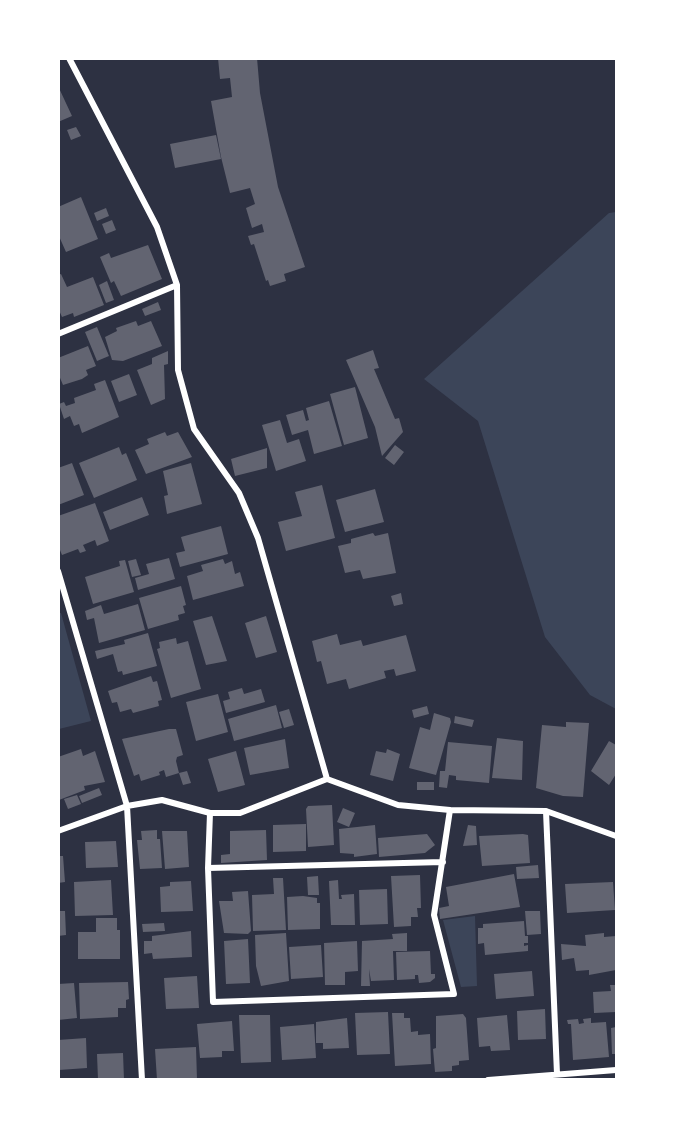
<!DOCTYPE html>
<html>
<head>
<meta charset="utf-8">
<style>
	body { margin:0 }
	#map { position:relative; width:675px; height:1138px; overflow:hidden; background:#2d3142; font-family:"Work Sans",sans-serif }
	canvas { display:block }
	.frame { position:absolute; inset:0; border:60px solid #fff; pointer-events:none }
</style>
</head>
<body>
<div id="map">
<canvas width="675" height="1138"></canvas>
<div class="frame"></div>
</div>
<script>
const g = document.querySelector('canvas').getContext('2d');
g.lineJoin = 'round';
function paint(path, color) {
  g.fillStyle = color;
  g.fill(path, 'evenodd');
}
function toPath(rows) {
  const path = new Path2D();
  for (const r of rows) {
    path.moveTo(r[0], r[1]);
    for (let i = 2; i < r.length; i += 2) path.lineTo(r[i], r[i + 1]);
  }
  return path;
}
function trace(path, color, width, dash) {
  g.strokeStyle = color;
  g.lineWidth = width;
  g.lineCap = dash ? 'butt' : 'round';
  g.setLineDash(dash || []);
  g.stroke(path);
}
const green = toPath([
	[616,212,616,709,590,695,545,637,478,421,424,379,609,213],
	[58,613,61,613,91,721,59,729],
	[475,916,477,986,461,987,443,920]
]);
const building = toPath([
	[218,58,257,58,260,93,278,187,305,267,284,274,286,281,270,286,268,280,266,281,254,244,251,245,248,236,264,232,262,224,252,228,246,208,255,204,250,188,230,193,221,157,211,101,232,97,230,78,220,79],
	[58,86,72,116,58,122],
	[76,127,81,136,71,140,67,130],
	[216,135,221,159,175,168,170,144],
	[81,197,98,239,66,252,58,234,58,207],
	[106,208,109,216,97,221,94,213],
	[112,220,116,230,106,234,102,224],
	[148,245,162,279,121,296,114,281,111,283,100,257,109,253,111,258],
	[61,274,67,287,93,277,104,305,74,317,73,313,62,317,58,308,58,275],
	[107,281,114,300,106,303,99,285],
	[158,302,161,310,145,316,142,309],
	[136,321,138,326,151,321,162,346,123,361,112,360,105,337,117,331,116,328],
	[97,327,109,356,97,361,85,332],
	[88,346,96,366,86,370,88,375,82,379,63,385,58,373,58,358],
	[373,350,379,368,374,369,395,419,399,418,403,432,382,456,375,427,346,360],
	[168,351,168,364,164,365,165,399,151,405,137,370,152,364,152,358],
	[129,374,137,395,119,402,111,381],
	[105,380,119,417,82,433,79,424,74,426,70,416,64,419,59,404,64,402,66,406,75,403,74,398,96,390,94,384],
	[355,387,368,438,344,445,330,394],
	[329,401,342,446,314,454,308,430,292,435,286,415,303,410,306,421,309,420,306,408],
	[280,420,287,443,299,439,306,461,276,471,262,425],
	[165,432,167,436,178,432,192,457,146,474,135,450,149,444,147,439],
	[395,445,404,452,394,465,385,458],
	[119,447,122,455,126,453,137,480,94,498,79,463],
	[267,448,267,468,235,476,231,459],
	[72,463,84,495,58,505,58,468],
	[191,463,202,504,167,514,164,496,168,495,163,471],
	[322,485,335,538,286,551,278,522,302,516,295,492],
	[375,489,384,522,345,532,336,500],
	[142,497,149,515,110,530,103,512],
	[95,503,109,541,97,546,95,540,83,545,86,551,80,553,78,549,62,555,58,545,58,516],
	[221,526,228,554,180,567,176,553,185,551,181,537],
	[373,533,375,536,388,533,396,573,363,579,360,570,345,573,338,546,351,543,351,539],
	[169,558,175,579,138,590,135,578,149,574,146,564],
	[136,559,141,575,132,577,128,561],
	[223,559,225,564,232,561,235,574,240,572,244,586,193,600,187,576,203,571,201,565],
	[125,560,134,592,93,604,85,577,120,566,119,561],
	[181,586,186,605,183,606,185,613,178,615,179,620,148,629,139,598],
	[401,593,403,604,394,606,391,596],
	[138,604,145,630,99,643,94,618,87,620,85,611,101,605,104,614],
	[212,616,227,661,206,665,193,621],
	[266,616,277,652,256,658,245,623],
	[148,633,157,666,123,675,122,671,118,672,113,654,97,659,95,651,125,644,124,640],
	[337,634,340,645,361,640,363,646,406,635,416,671,396,676,394,669,384,671,386,678,349,689,346,679,327,684,321,661,317,662,312,641],
	[176,638,177,644,188,641,201,689,171,698,157,649,160,648,159,642],
	[151,676,153,682,157,681,162,700,158,701,159,706,133,713,131,709,120,712,117,702,112,703,108,691],
	[242,688,244,694,261,689,265,702,226,713,223,701,230,699,228,692],
	[218,694,228,732,196,741,186,702],
	[276,705,282,728,234,741,228,719],
	[427,706,429,714,414,718,412,710],
	[289,709,294,725,284,728,279,712],
	[434,713,450,718,451,722,436,775,409,768,420,727,430,730],
	[455,716,474,720,472,727,454,723],
	[566,722,589,723,583,797,563,796,536,788,542,725,566,727],
	[169,729,176,729,183,755,177,757,176,761,179,773,187,771,191,783,183,785,179,773,166,777,164,770,159,772,160,775,141,781,139,774,134,776,122,739],
	[497,738,523,741,522,780,492,778],
	[285,739,289,768,250,775,244,748],
	[609,741,616,745,616,774,609,785,591,771],
	[448,742,492,746,489,783,456,780,456,776,449,775,447,788,439,787,440,771,445,771],
	[81,749,83,756,95,751,105,782,84,786,85,790,59,800,58,757],
	[387,749,400,754,393,781,370,775,376,751,386,753],
	[236,751,245,785,218,792,208,759],
	[417,782,434,782,434,790,417,790],
	[99,788,102,795,82,803,79,796],
	[77,795,81,804,68,809,64,799],
	[332,805,334,845,308,847,306,809,308,806],
	[343,808,355,813,349,827,337,822],
	[306,824,306,851,273,852,273,825],
	[375,825,377,854,354,857,354,854,340,853,339,829],
	[468,825,476,826,477,845,463,846],
	[157,830,157,839,160,839,162,868,140,869,137,840,142,840,141,831],
	[266,830,267,860,221,863,221,855,230,854,230,831],
	[162,831,187,831,189,867,165,869],
	[427,834,435,845,425,853,379,857,378,838],
	[523,834,528,835,530,863,482,866,479,836],
	[116,841,118,867,86,868,85,842],
	[58,856,63,856,65,882,58,883],
	[538,865,539,878,517,879,516,867],
	[514,874,520,907,440,919,439,908,449,906,446,887],
	[420,875,421,908,417,908,418,917,411,917,411,926,394,927,391,876],
	[318,876,319,895,308,895,307,877],
	[273,878,283,878,286,930,253,931,252,895,274,894],
	[111,880,113,915,75,916,74,882],
	[338,880,339,899,342,899,341,895,354,894,355,925,331,925,329,881],
	[191,881,193,911,161,912,160,887,170,886,170,882],
	[613,882,615,910,567,913,565,884],
	[387,889,388,924,360,925,359,890],
	[248,891,251,931,248,934,224,933,219,901,233,901,232,892],
	[303,896,317,898,317,903,320,903,320,929,288,930,287,897],
	[58,911,65,911,66,935,58,936],
	[525,911,540,911,541,934,527,935],
	[96,918,117,918,117,930,120,930,120,959,78,959,78,932,96,932],
	[524,921,525,936,528,936,528,943,524,943,524,946,528,945,528,951,485,955,484,943,478,944,478,928,483,928,483,924],
	[164,923,165,931,143,932,142,924],
	[191,931,192,957,153,959,152,953,144,954,144,941,152,941,152,936],
	[286,933,289,981,261,986,256,966,255,935],
	[407,933,407,951,393,951,394,980,371,981,369,969,370,986,361,986,362,941,393,939,392,934],
	[604,933,604,937,616,936,616,970,589,975,589,970,576,971,574,958,562,960,561,944,586,946,585,935],
	[248,939,250,983,226,984,224,941],
	[357,941,358,971,345,972,345,985,325,985,324,943],
	[321,945,323,977,291,979,289,947],
	[430,951,431,974,435,974,435,978,430,982,419,983,418,975,415,975,415,979,397,980,396,952],
	[532,971,534,996,496,999,494,974],
	[197,976,199,1008,166,1009,164,978],
	[128,982,129,999,126,1000,126,1008,118,1008,118,1017,80,1019,79,983],
	[74,983,77,1018,58,1020,58,984],
	[610,985,616,985,616,1012,594,1013,593,992,611,991],
	[545,1009,546,1039,518,1040,517,1011],
	[388,1012,390,1054,357,1055,355,1013],
	[392,1013,404,1013,404,1018,410,1018,411,1032,418,1031,418,1035,430,1034,431,1064,395,1066],
	[463,1014,466,1018,469,1060,459,1061,459,1065,452,1066,452,1071,435,1072,433,1049,436,1048,436,1016],
	[239,1015,270,1015,271,1062,241,1063],
	[507,1015,510,1050,491,1051,490,1046,479,1047,477,1018],
	[347,1018,349,1048,323,1049,323,1043,316,1043,316,1022],
	[591,1018,591,1023,606,1022,609,1057,573,1060,571,1024,568,1024,567,1020,578,1019,579,1024,584,1023,583,1019],
	[232,1021,234,1051,222,1051,222,1057,200,1058,197,1024],
	[314,1024,316,1058,282,1060,280,1027],
	[616,1027,616,1054,612,1054,611,1028],
	[86,1038,87,1068,59,1070,58,1040],
	[196,1047,197,1080,157,1080,155,1049],
	[123,1053,124,1080,98,1080,97,1054]
]);
const minor = toPath([
	[69,58,157,227,177,285,178,370,194,429,239,493,258,538,327,779],
	[58,334,177,285],
	[58,571,127,806,142,1080],
	[546,811,557,1074],
	[210,813,208,868,213,1002,454,994,434,915,450,810],
	[58,831,127,806,162,800,210,813,240,813,327,779,398,805,450,810,546,811,616,836],
	[208,868,443,862],
	[488,1080,616,1070]
]);
paint(green, '#3c4559');
paint(building, '#626471');
trace(minor, '#fff', 6);
</script>
</body>
</html>
